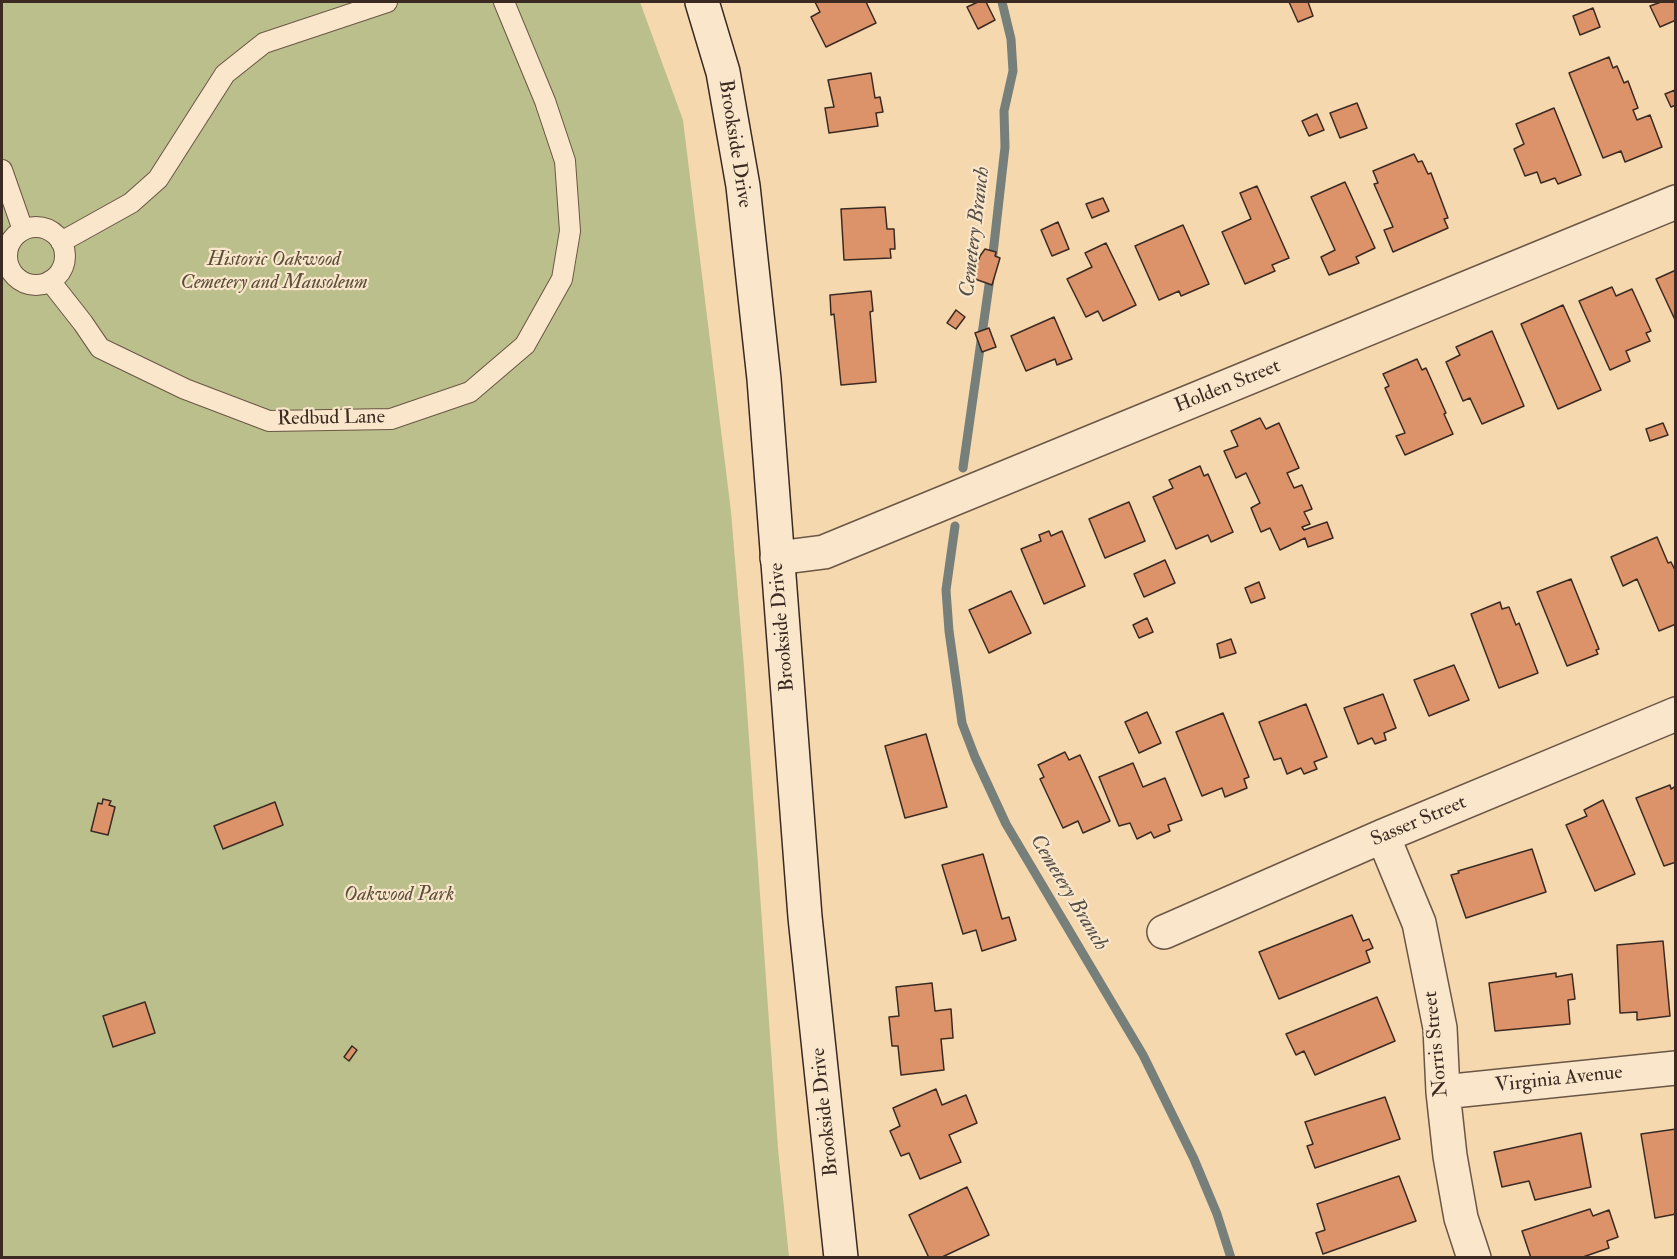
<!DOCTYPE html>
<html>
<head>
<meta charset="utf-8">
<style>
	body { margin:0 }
	#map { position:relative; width:1677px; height:1259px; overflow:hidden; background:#f6d8af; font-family:"IM FELL Double Pica",serif }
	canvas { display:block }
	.frame { position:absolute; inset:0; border:3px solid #3b2a22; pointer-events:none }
</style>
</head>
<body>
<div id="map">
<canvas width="1677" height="1259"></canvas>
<div class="frame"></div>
</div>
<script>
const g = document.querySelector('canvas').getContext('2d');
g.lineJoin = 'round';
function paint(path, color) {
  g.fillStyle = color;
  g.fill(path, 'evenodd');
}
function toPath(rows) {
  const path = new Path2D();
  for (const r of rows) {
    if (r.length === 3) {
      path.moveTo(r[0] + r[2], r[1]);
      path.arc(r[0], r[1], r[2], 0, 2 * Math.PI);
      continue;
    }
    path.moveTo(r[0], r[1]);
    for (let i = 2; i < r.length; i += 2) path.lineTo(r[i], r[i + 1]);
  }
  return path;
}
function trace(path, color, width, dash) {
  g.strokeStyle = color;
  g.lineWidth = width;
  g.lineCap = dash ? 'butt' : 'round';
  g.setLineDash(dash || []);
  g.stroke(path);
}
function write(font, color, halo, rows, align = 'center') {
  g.font = font + ' "IM FELL Double Pica",serif';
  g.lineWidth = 4.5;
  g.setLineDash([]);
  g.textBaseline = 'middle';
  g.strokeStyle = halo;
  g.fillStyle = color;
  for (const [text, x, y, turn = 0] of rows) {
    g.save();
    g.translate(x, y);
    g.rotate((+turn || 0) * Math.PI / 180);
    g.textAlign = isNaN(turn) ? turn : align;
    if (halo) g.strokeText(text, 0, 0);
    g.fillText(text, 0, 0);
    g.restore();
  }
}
const green = toPath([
	[2,2,640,2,683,120,731,512,744,667,778,1149,789,1257,2,1258]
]);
const stream = toPath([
	[963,468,991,271,1005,147,1004,111,1013,71,1011,39,1002,2],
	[955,526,946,590,949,631,962,723,975,757,1006,824,1143,1055,1194,1159,1217,1214,1231,1258]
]);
const building = toPath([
	[815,2,868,2,866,2,876,23,826,47,811,17,820,12,815,2],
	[978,2,986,2,995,20,978,29,967,7,978,2],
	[1289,2,1308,2,1313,16,1298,22,1289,2],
	[1661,2,1676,2,1676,20,1660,27,1650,6,1661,2],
	[1593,8,1600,27,1580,35,1573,16,1593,8],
	[1609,57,1613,68,1617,66,1624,83,1628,81,1638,108,1633,110,1637,120,1650,115,1662,147,1625,162,1621,151,1603,158,1569,73,1609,57],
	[871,73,875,98,880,97,883,112,876,113,878,126,829,133,825,108,834,107,828,80,871,73],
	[1675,90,1676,105,1671,107,1665,94,1675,90],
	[1357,103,1367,128,1340,138,1330,113,1357,103],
	[1554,108,1581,175,1558,184,1555,178,1541,183,1537,172,1525,176,1514,149,1524,144,1516,124,1554,108],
	[1317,114,1324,130,1309,136,1302,121,1317,114],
	[1414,154,1418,162,1422,161,1428,174,1431,173,1448,218,1444,219,1448,228,1393,252,1384,230,1393,227,1374,184,1378,183,1373,171,1414,154],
	[1345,182,1375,248,1356,257,1359,263,1329,275,1321,257,1335,250,1311,197,1345,182],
	[1257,186,1289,258,1272,265,1275,271,1245,284,1222,232,1251,219,1240,193,1257,186],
	[1103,198,1109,211,1092,218,1086,204,1103,198],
	[885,207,887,229,894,229,895,249,890,249,891,258,844,260,841,209,885,207],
	[1058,222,1069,249,1052,256,1041,230,1058,222],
	[1183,225,1209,284,1181,296,1179,291,1159,300,1135,246,1183,225],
	[1106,243,1136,305,1103,321,1098,311,1086,317,1067,279,1092,267,1085,253,1106,243],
	[985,249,996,252,995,256,1000,258,992,285,972,278,980,256,985,249],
	[1676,270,1676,322,1656,279,1676,270],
	[1612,287,1616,296,1632,289,1651,331,1646,333,1650,341,1626,351,1630,361,1610,370,1579,301,1612,287],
	[871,291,873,311,870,312,876,382,841,385,834,314,831,315,830,295,871,291],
	[1563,305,1601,390,1558,409,1521,324,1563,305],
	[956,310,965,317,956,329,947,323,956,310],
	[1054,317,1072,359,1057,365,1055,359,1026,371,1011,336,1054,317],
	[989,328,996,347,982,352,975,333,989,328],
	[1492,331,1524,406,1482,424,1470,398,1463,401,1446,362,1460,355,1456,347,1492,331],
	[1417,359,1422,370,1426,368,1446,413,1444,414,1453,434,1405,455,1396,436,1405,433,1385,388,1389,386,1383,374,1417,359],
	[1260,418,1266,429,1279,423,1299,468,1287,473,1294,488,1302,485,1312,509,1304,512,1310,524,1302,527,1304,530,1327,522,1333,538,1308,547,1305,538,1280,550,1270,528,1261,532,1251,508,1260,503,1246,473,1236,478,1224,451,1238,446,1231,431,1260,418],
	[1663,423,1668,435,1650,441,1646,429,1663,423],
	[1200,466,1204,476,1208,474,1233,532,1211,542,1208,535,1176,549,1153,497,1173,488,1169,480,1200,466],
	[1129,502,1145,541,1105,558,1089,519,1129,502],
	[1049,531,1051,536,1062,531,1085,586,1044,604,1021,549,1041,541,1039,535,1049,531],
	[1657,537,1668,563,1671,562,1676,572,1676,624,1659,631,1637,579,1623,586,1611,557,1657,537],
	[1165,560,1175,583,1144,597,1134,574,1165,560],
	[1571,579,1599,649,1596,650,1598,654,1567,666,1537,592,1571,579],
	[1259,582,1265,598,1251,603,1245,588,1259,582],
	[1011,591,1031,633,989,653,969,610,1011,591],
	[1500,602,1502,609,1509,607,1516,625,1519,623,1538,673,1499,688,1471,614,1500,602],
	[1147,618,1153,632,1139,638,1133,625,1147,618],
	[1231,639,1236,653,1220,658,1217,644,1231,639],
	[1454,665,1469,700,1429,716,1414,680,1454,665],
	[1383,694,1396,728,1384,733,1386,740,1375,744,1372,738,1358,744,1344,708,1383,694],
	[1306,704,1327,757,1314,762,1317,769,1304,774,1301,768,1287,774,1281,758,1274,760,1259,722,1306,704],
	[1147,712,1161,743,1139,753,1125,722,1147,712],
	[1223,713,1249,777,1244,779,1247,788,1225,797,1222,788,1202,796,1176,732,1223,713],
	[926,734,947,807,905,818,885,746,926,734],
	[1065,752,1069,760,1080,755,1110,821,1083,833,1078,821,1063,828,1040,779,1044,777,1038,765,1065,752],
	[1133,763,1143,787,1165,778,1182,820,1168,825,1170,831,1154,838,1151,832,1137,839,1130,823,1119,826,1099,777,1133,763],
	[1670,785,1671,789,1676,786,1676,862,1664,866,1636,798,1670,785],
	[103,799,111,801,109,805,115,807,108,835,91,831,98,803,102,804,103,799],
	[1603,800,1635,874,1595,891,1566,825,1587,816,1584,810,1603,800],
	[275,802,283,825,223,849,214,826,275,802],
	[1532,849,1546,892,1466,918,1451,875,1459,873,1458,871,1532,849],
	[983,854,1002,919,1009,917,1016,940,982,951,976,930,963,934,942,865,983,854],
	[1352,915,1363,941,1369,939,1373,948,1366,951,1370,962,1279,999,1259,952,1352,915],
	[1663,941,1670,1016,1637,1020,1637,1012,1620,1013,1617,945,1663,941],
	[1556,973,1556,977,1572,974,1575,999,1568,1000,1570,1024,1495,1031,1489,983,1556,973],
	[932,983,935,1011,951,1009,953,1038,941,1039,944,1070,901,1075,898,1046,892,1046,889,1017,899,1016,896,987,932,983],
	[1377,997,1395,1041,1315,1075,1304,1051,1296,1055,1286,1034,1377,997],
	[145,1002,155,1033,113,1047,103,1016,145,1002],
	[352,1046,357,1050,349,1061,344,1057,352,1046],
	[936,1089,942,1105,966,1095,977,1123,949,1135,961,1162,920,1179,909,1153,901,1156,890,1131,900,1126,893,1108,936,1089],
	[1385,1097,1400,1139,1315,1168,1307,1146,1313,1144,1305,1122,1385,1097],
	[1676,1129,1676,1214,1655,1218,1641,1134,1676,1129],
	[1581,1133,1591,1187,1535,1200,1529,1181,1502,1187,1494,1152,1581,1133],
	[1399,1176,1416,1221,1323,1254,1316,1233,1325,1230,1317,1204,1399,1176],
	[967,1187,989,1235,940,1258,929,1258,909,1215,967,1187],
	[1590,1209,1593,1216,1609,1210,1618,1237,1607,1241,1609,1248,1580,1258,1531,1258,1522,1231,1590,1209]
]);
const lane = toPath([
	[2,170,23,230],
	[36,256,29],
	[61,242,131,203,158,179,225,74,264,43,387,2],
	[50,281,83,323,100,348,185,389,269,421,391,419,470,392,525,345,562,279,570,231,565,161,545,101,504,2]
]);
const street = toPath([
	[777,558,824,552,1676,202],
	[1383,836,1419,923,1440,1028,1443,1092,1450,1156,1461,1218,1474,1258],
	[1164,932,1383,836,1676,714],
	[1443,1092,1676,1068]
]);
const secondary = toPath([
	[702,2,723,72,743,186,764,379,805,917,841,1258]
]);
const streetNames = [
	["Brookside Drive",734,144,81],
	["Holden Street",1228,387,-22],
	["Redbud Lane",331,419,-1],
	["Brookside Drive",783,627,-95],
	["Sasser Street",1419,822,-23],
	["Norris Street",1437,1044,-96],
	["Virginia Avenue",1559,1080,-6],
	["Brookside Drive",826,1112,-96]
];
const parkNames = [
	["Historic Oakwood",274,261],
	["Cemetery and Mausoleum",274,284],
	["Oakwood Park",399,896]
];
const waterNames = [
	["Cemetery Branch",976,232,-83],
	["Cemetery Branch",1068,893,59]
];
paint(green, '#bbbf8c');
trace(stream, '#777f7a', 9);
paint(building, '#dd936a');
trace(building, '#3b2a22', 1.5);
trace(lane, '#6a5645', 22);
trace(street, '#6a5645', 36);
trace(secondary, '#3b2a22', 36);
trace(lane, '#f9e6cb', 20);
trace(street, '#f9e6cb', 33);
trace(secondary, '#f9e6cb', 33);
write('20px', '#3b2a22', '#f9e6cb', streetNames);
write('italic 20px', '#5b4f3c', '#f9e6cb', parkNames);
write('italic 21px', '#544e46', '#f9e6cb', waterNames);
</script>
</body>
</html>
